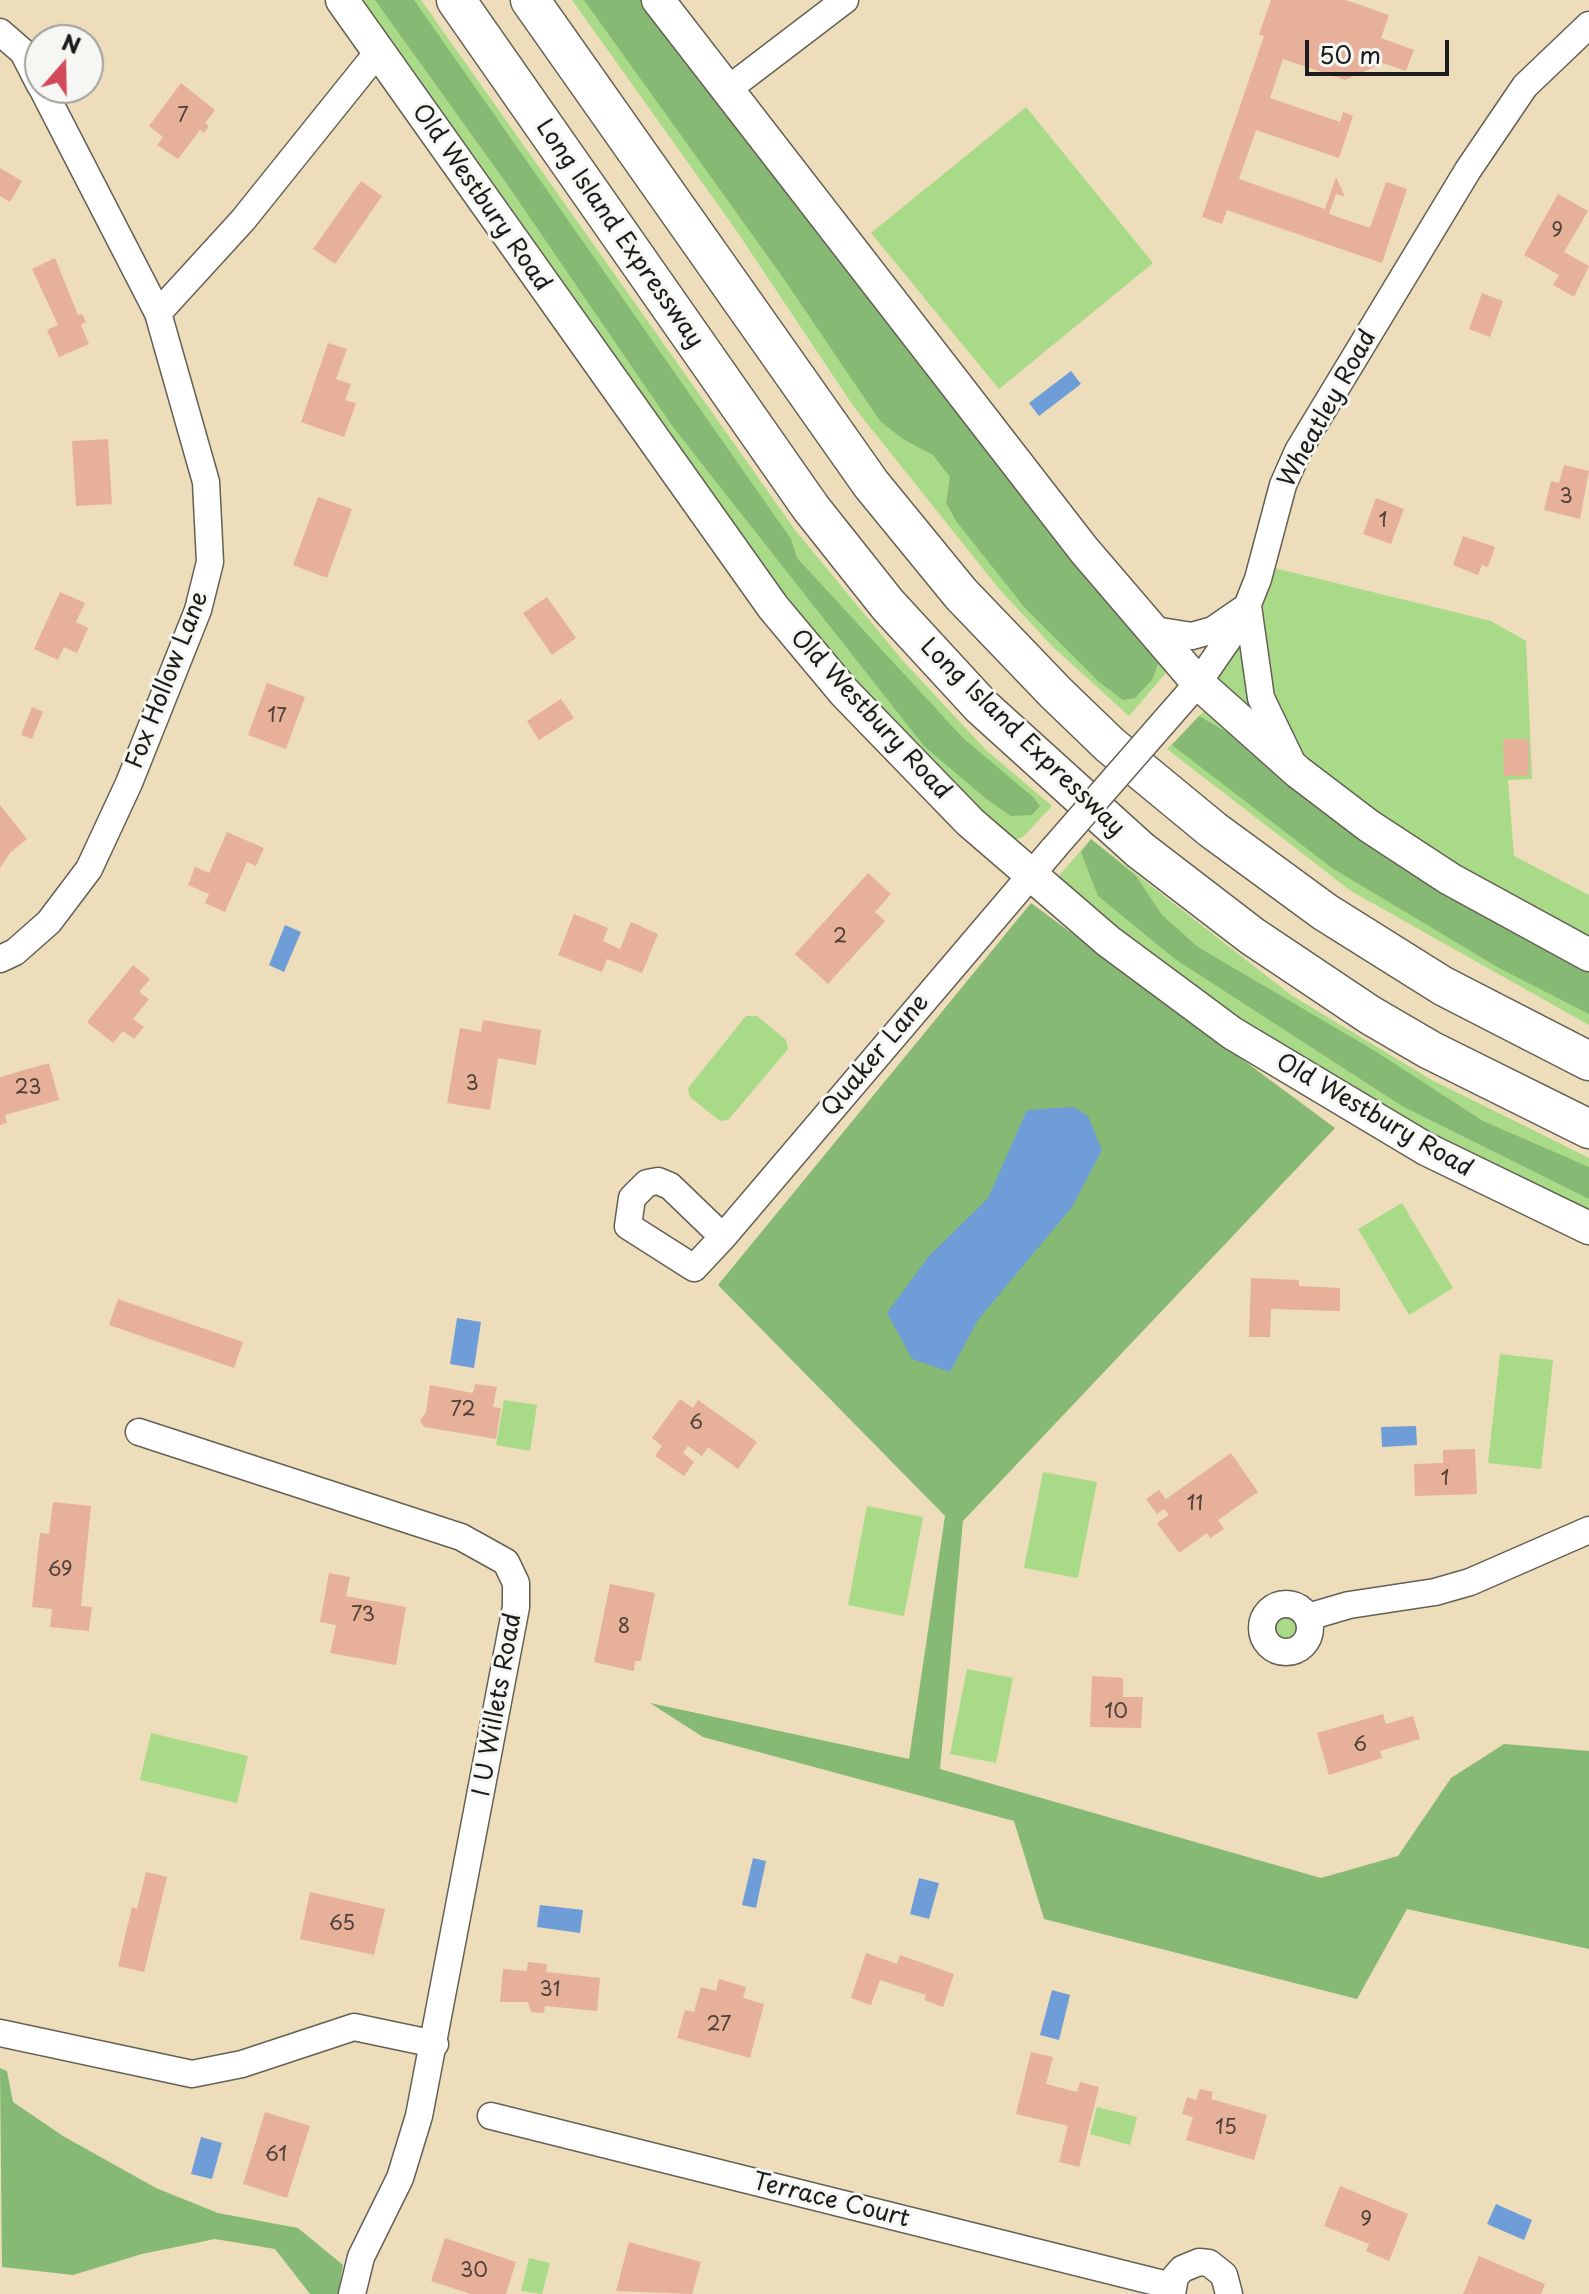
<!DOCTYPE html>
<html>
<head>
<meta charset="utf-8">
<style>
	body { margin:0 }
	#map { position:relative; width:1589px; height:2294px; overflow:hidden; background:#edddbb; font-family:"Playpen Sans",sans-serif }
	canvas { display:block }
	.north { position:absolute; left:24px; top:24px; width:80px; height:80px; box-sizing:border-box; background:#f6f6f2; border:2px solid #9f9f9c; border-radius:50%; rotate:20deg; font-size:22px; font-weight:700; line-height:32px; text-align:center; color:#1c1c1c }
	.north::after { content:''; display:block; margin:auto; width:28px; height:36px; background:#d1495b; clip-path:polygon(50% 0,100% 100%,50% 72%,0 100%) }
	.scale { position:absolute; left:1305px; top:40px; width:144px; height:36px; box-sizing:border-box; border:4px solid #1c1c1c; border-top:0; padding-left:10px; font-size:24px; line-height:28px; white-space:nowrap; color:#1c1c1c; -webkit-text-stroke:6px #f6f6f2; paint-order:stroke }
</style>
</head>
<body>
<div id="map">
<canvas width="1589" height="2294"></canvas>
<div class="north">N</div>
<div class="scale">50 m</div>
</div>
<script>
const g = document.querySelector('canvas').getContext('2d');
g.lineJoin = 'round';
function paint(path, color) {
  g.fillStyle = color;
  g.fill(path, 'evenodd');
}
function toPath(rows) {
  const path = new Path2D();
  for (const r of rows) {
    if (r.length === 3) {
      path.moveTo(r[0] + r[2], r[1]);
      path.arc(r[0], r[1], r[2], 0, 2 * Math.PI);
      continue;
    }
    path.moveTo(r[0], r[1]);
    for (let i = 2; i < r.length; i += 2) path.lineTo(r[i], r[i + 1]);
  }
  return path;
}
function trace(path, color, width, dash) {
  g.strokeStyle = color;
  g.lineWidth = width;
  g.lineCap = dash ? 'butt' : 'round';
  g.setLineDash(dash || []);
  g.stroke(path);
}
function write(font, color, halo, rows, align = 'center') {
  g.font = font + ' "Playpen Sans",sans-serif';
  g.lineWidth = 6;
  g.setLineDash([]);
  g.textBaseline = 'middle';
  g.strokeStyle = halo;
  g.fillStyle = color;
  for (const [text, x, y, turn = 0] of rows) {
    g.save();
    g.translate(x, y);
    g.rotate((+turn || 0) * Math.PI / 180);
    g.textAlign = isNaN(turn) ? turn : align;
    if (halo) g.strokeText(text, 0, 0);
    g.fillText(text, 0, 0);
    g.restore();
  }
}
const green = toPath([
	[360,0,421,0,795,530,903,661,986,750,1052,806,1023,837,1013,841,904,737,789,605],
	[572,0,646,0,1171,667,1129,716,1052,646,1000,590,854,407,736,230],
	[1026,107,1153,263,999,389,871,233],
	[1262,565,1491,621,1526,641,1532,779,1508,780,1514,856,1589,895,1589,955,1535,927,1198,683],
	[1208,707,1589,966,1589,1025,1351,891,1167,749],
	[1091,839,1291,995,1430,1079,1589,1158,1589,1213,1438,1139,1291,1054,1136,946,1057,878],
	[746,1016,757,1016,786,1040,788,1049,728,1120,720,1121,690,1097,688,1088],
	[1402,1203,1453,1288,1409,1315,1358,1229],
	[1500,1354,1553,1360,1541,1469,1488,1463],
	[504,1400,537,1405,530,1451,496,1445],
	[1043,1472,1097,1482,1078,1578,1024,1568],
	[867,1506,923,1517,904,1616,848,1605],
	[1285,1628,16],
	[967,1669,1013,1678,996,1763,950,1754],
	[151,1733,248,1756,237,1803,140,1780],
	[1097,2107,1137,2117,1130,2145,1090,2134],
	[529,2258,550,2263,542,2294,521,2291]
]);
const forest = toPath([
	[375,0,414,0,791,539,797,558,963,738,1033,797,1040,806,1032,815,1011,816,985,798,924,746,673,427,507,184],
	[584,0,643,0,820,237,1101,594,1144,644,1158,664,1152,680,1135,698,1123,700,1099,682,1025,608,956,521,946,503,950,477,933,455,903,439,880,421,784,279],
	[1199,716,1237,738,1319,809,1428,882,1589,973,1589,1014,1499,968,1332,868,1172,745],
	[1091,839,1136,876,1162,915,1198,947,1375,1051,1483,1121,1589,1167,1589,1199,1402,1106,1175,959,1098,896,1081,852],
	[1031,903,1335,1128,963,1521,940,1769,1321,1878,1398,1856,1451,1778,1504,1744,1589,1751,1589,1949,1407,1909,1357,1999,1044,1919,1014,1821,703,1737,650,1703,909,1759,945,1516,718,1285],
	[0,2068,7,2071,13,2102,63,2136,156,2188,218,2213,298,2228,343,2265,338,2294,310,2294,275,2249,215,2239,142,2254,73,2275,2,2267]
]);
const water = toPath([
	[1071,371,1081,384,1039,416,1029,403],
	[285,925,301,932,284,972,269,965],
	[1073,1107,1088,1116,1102,1150,1072,1207,978,1320,950,1372,912,1359,887,1313,929,1256,988,1198,1027,1110],
	[457,1318,481,1322,474,1368,450,1364],
	[1416,1426,1417,1445,1382,1447,1381,1427],
	[753,1858,766,1861,756,1908,742,1905],
	[919,1878,939,1883,929,1919,910,1914],
	[540,1905,583,1910,580,1933,537,1927],
	[1052,1990,1070,1995,1059,2040,1040,2035],
	[201,2137,222,2143,212,2179,191,2174],
	[1496,2204,1532,2220,1524,2240,1487,2224]
]);
const building = toPath([
	[1271,0,1346,0,1389,15,1381,38,1414,50,1406,71,1383,63,1345,80,1283,59,1270,98,1340,122,1343,112,1353,116,1339,158,1256,130,1239,179,1325,209,1336,177,1345,197,1336,194,1329,214,1370,228,1386,182,1407,189,1382,263,1227,210,1222,224,1202,217,1264,36,1259,34],
	[181,83,215,110,205,123,209,126,204,133,200,130,178,159,157,145,163,137,149,126],
	[0,168,22,181,10,202,0,196],
	[361,181,382,196,335,264,313,249],
	[1558,194,1588,211,1564,252,1589,266,1574,297,1553,285,1559,275,1524,255],
	[55,258,78,315,82,314,86,322,81,325,89,344,59,357,47,330,58,325,32,269],
	[1482,293,1503,301,1490,337,1469,329],
	[328,343,347,349,336,379,351,384,345,400,356,403,344,437,301,422],
	[108,439,112,504,76,506,72,441],
	[1564,465,1589,471,1580,519,1544,510,1551,481,1559,483],
	[318,497,352,509,327,578,293,565],
	[1376,498,1404,509,1391,544,1363,534],
	[1463,536,1495,547,1488,567,1482,565,1478,575,1453,565],
	[60,592,85,603,76,622,88,628,77,653,64,647,58,660,34,649],
	[547,597,576,638,552,655,523,613],
	[267,683,305,697,286,749,248,735],
	[561,699,574,718,539,740,527,721],
	[32,707,43,712,32,739,21,735],
	[1503,739,1529,739,1529,776,1504,776],
	[0,805,27,839,10,853,0,868],
	[227,832,264,848,256,866,247,862,225,912,205,903,209,894,188,885,195,867,209,873],
	[868,873,891,894,875,912,885,921,828,984,795,954],
	[574,914,608,928,603,941,620,949,631,922,658,934,642,973,607,959,602,972,558,955],
	[133,965,150,979,139,992,149,999,133,1019,144,1027,134,1039,123,1031,113,1043,87,1022],
	[483,1020,541,1030,536,1065,498,1058,490,1110,447,1103,460,1028,481,1032],
	[49,1063,59,1100,5,1115,7,1123,0,1125,0,1077],
	[1251,1278,1299,1280,1299,1286,1340,1288,1340,1311,1271,1309,1270,1337,1249,1337],
	[118,1299,243,1342,234,1368,109,1325],
	[475,1384,497,1387,493,1407,501,1408,496,1439,424,1427,420,1421,426,1412,430,1385,473,1393],
	[680,1399,693,1408,698,1400,757,1442,738,1469,708,1447,702,1456,688,1446,683,1453,694,1462,684,1476,655,1456,662,1446,652,1438],
	[1475,1449,1477,1494,1415,1496,1414,1464,1443,1463,1443,1450],
	[1231,1453,1258,1492,1218,1520,1224,1529,1210,1538,1207,1533,1179,1553,1157,1523,1169,1515,1164,1509,1157,1514,1146,1499,1159,1490,1166,1499],
	[53,1502,91,1506,81,1606,92,1607,89,1631,50,1627,52,1609,32,1607,40,1533,49,1534],
	[329,1573,350,1577,346,1596,406,1607,396,1665,330,1653,336,1625,320,1622],
	[610,1584,655,1593,641,1661,635,1661,634,1671,594,1662],
	[1092,1676,1123,1678,1123,1697,1143,1697,1141,1728,1090,1727],
	[1383,1714,1386,1724,1413,1716,1420,1739,1380,1751,1382,1758,1329,1775,1317,1733],
	[146,1872,167,1877,144,1972,118,1966,132,1907,137,1909],
	[310,1892,385,1909,374,1955,300,1939],
	[866,1953,897,1964,900,1955,954,1974,943,2007,924,2000,926,1995,880,1980,871,2005,851,1998],
	[528,1962,547,1964,546,1972,600,1978,597,2011,545,2006,544,2013,531,2012,528,2002,500,2002,503,1969,527,1971],
	[719,1979,746,1987,743,1998,764,2004,750,2058,677,2038,685,2010,694,2012,701,1987,716,1991],
	[1031,2052,1053,2057,1046,2084,1077,2092,1080,2082,1099,2087,1079,2167,1059,2162,1068,2126,1016,2114],
	[1200,2089,1213,2092,1211,2099,1267,2115,1254,2160,1186,2140,1193,2117,1182,2114,1187,2097,1196,2100],
	[265,2112,310,2126,287,2198,243,2184],
	[1340,2186,1408,2214,1389,2261,1366,2251,1369,2244,1324,2226],
	[445,2238,516,2262,506,2294,471,2294,431,2281],
	[629,2242,701,2262,692,2294,616,2291],
	[1479,2256,1545,2284,1541,2294,1463,2294]
]);
const minor = toPath([
	[0,32,23,52,40,85],
	[727,90,845,0],
	[158,313,243,220,378,52],
	[1248,606,1261,698,1290,758],
	[1148,629,1192,636,1213,630,1242,610],
	[1163,723,1198,683,1242,619,1258,579,1283,485,1298,451,1468,170,1525,86,1589,25],
	[0,959,15,952,49,922,89,869,129,783,198,610,210,562,206,482,158,313,42,88],
	[723,1237,670,1186,658,1181,647,1183,632,1198,628,1226,694,1268,723,1237,1054,848],
	[139,1432,461,1537,506,1562,516,1583,516,1607,419,2116,400,2178,361,2257,352,2294],
	[1286,1628,24],
	[1308,1617,1349,1605,1435,1592,1470,1582,1589,1530],
	[0,2033,192,2074,242,2064,354,2027,435,2044],
	[491,2116,1172,2286],
	[1172,2294,1175,2277,1182,2269,1199,2262,1209,2263,1224,2275,1229,2294]
]);
const major = toPath([
	[342,0,773,607,844,692,970,822,1108,941,1232,1033,1426,1149,1589,1228],
	[658,0,1084,550,1198,683,1298,772,1369,826,1450,879,1589,955]
]);
const highway = toPath([
	[456,0,811,508,888,605,982,707,1140,850,1252,936,1370,1015,1430,1050,1589,1129],
	[530,0,871,484,961,594,1056,693,1110,745,1213,830,1325,912,1443,986,1589,1061]
]);
const minorBridge = toPath([
	[1054,848,1163,723]
]);
const numberNames = [
	["7",183,116],
	["9",1557,231],
	["3",1566,497],
	["1",1383,521],
	["17",277,716],
	["2",840,937],
	["3",472,1084],
	["23",28,1088],
	["72",463,1410],
	["6",696,1423],
	["1",1445,1479],
	["11",1195,1504],
	["69",60,1570],
	["73",363,1615],
	["8",624,1627],
	["10",1116,1712],
	["6",1360,1745],
	["65",342,1924],
	["31",550,1990],
	["27",719,2025],
	["15",1226,2128],
	["61",276,2155],
	["9",1366,2220],
	["30",474,2271]
];
const streetNames = [
	["Old Westbury Road",481,198,55],
	["Long Island Expressway",619,234,55],
	["Wheatley Road",1328,409,-61],
	["Fox Hollow Lane",168,680,-69],
	["Old Westbury Road",870,715,47],
	["Long Island Expressway",1022,738,44],
	["Quaker Lane",876,1056,-50],
	["Old Westbury Road",1374,1116,30],
	["I U Willets Road",498,1705,-80],
	["Terrace Court",831,2201,14]
];
paint(green, '#a8da88');
paint(forest, '#86ba74');
paint(water, '#6e9dd7');
paint(building, '#e6b198');
trace(minor, '#656054', 29);
trace(major, '#656054', 35);
trace(highway, '#656054', 41);
trace(minor, '#fff', 26);
trace(major, '#fff', 32);
trace(highway, '#fff', 38);
trace(minorBridge, '#656054', 29, []);
trace(minorBridge, '#fff', 26);
write('20px', '#4e413b', null, numberNames);
write('24px', '#1c1c1c', '#f6f6f2', streetNames);
</script>
</body>
</html>
